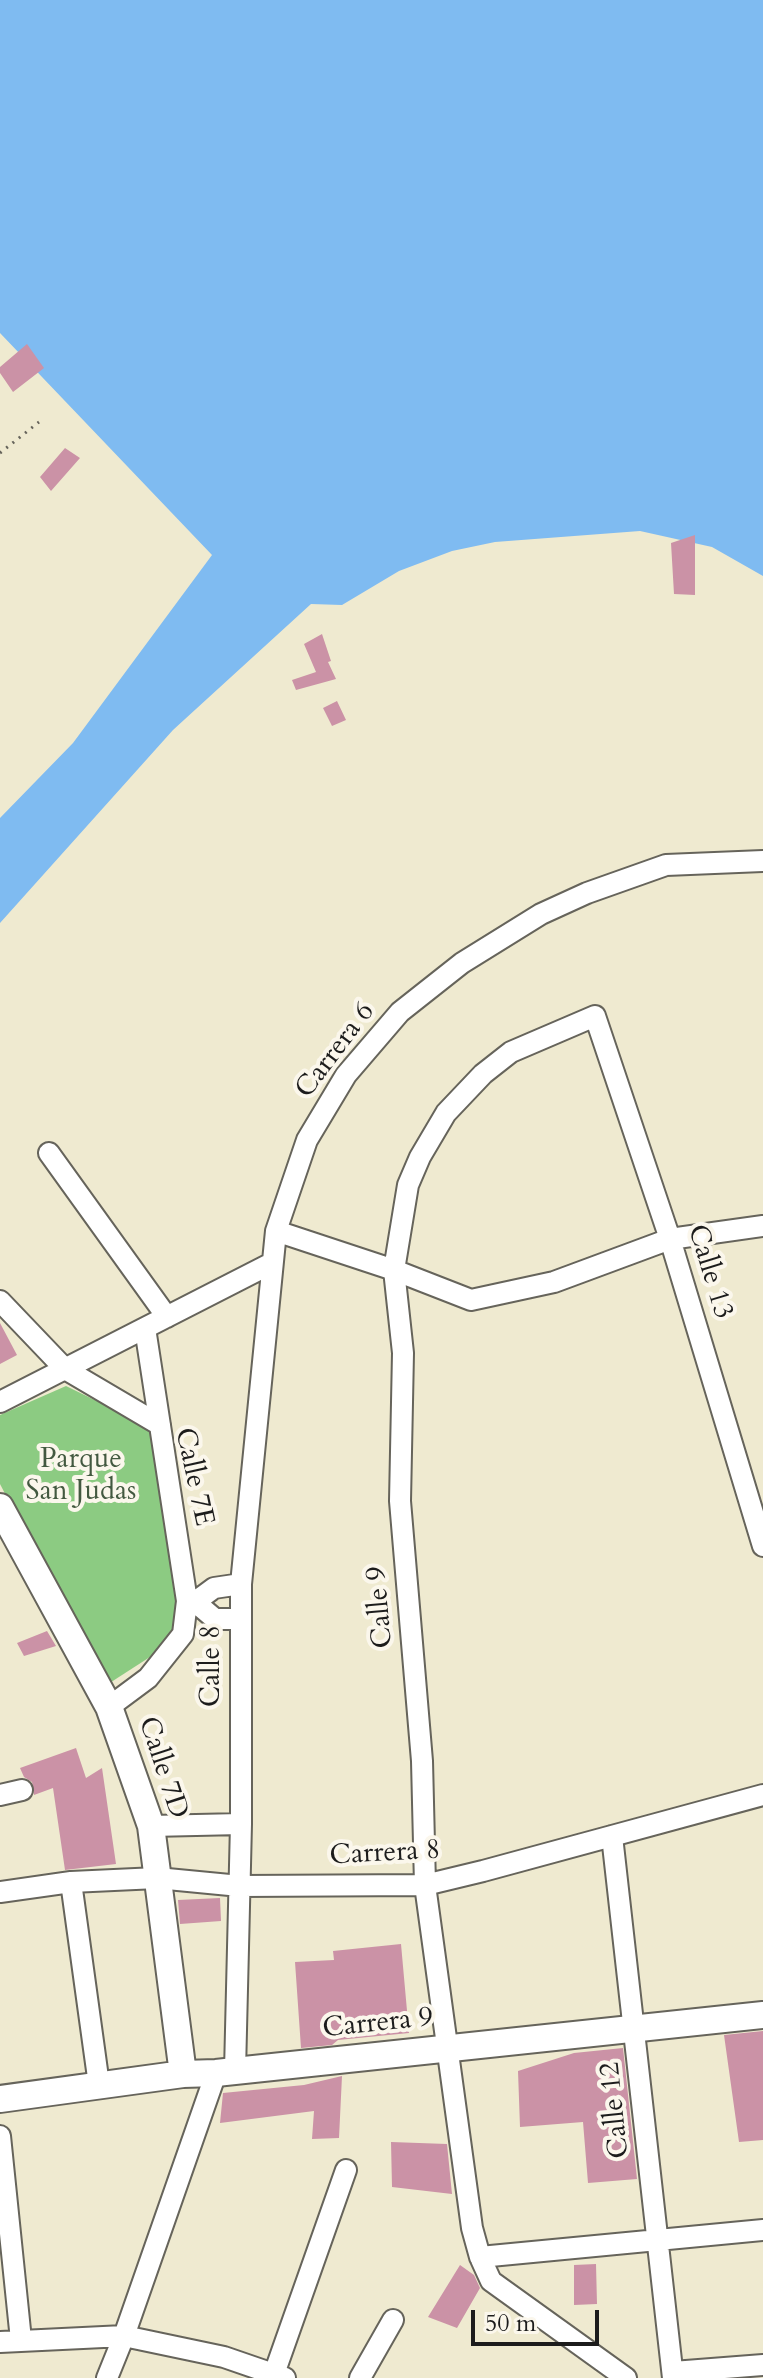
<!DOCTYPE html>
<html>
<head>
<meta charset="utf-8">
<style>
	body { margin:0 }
	#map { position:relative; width:763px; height:2378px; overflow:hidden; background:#efead0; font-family:Cardo,serif }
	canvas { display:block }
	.scale { position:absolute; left:471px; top:2310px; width:128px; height:36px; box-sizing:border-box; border:4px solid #1c1c1c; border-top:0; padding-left:10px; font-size:24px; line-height:28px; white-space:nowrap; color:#1c1c1c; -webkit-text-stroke:6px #fbf7ec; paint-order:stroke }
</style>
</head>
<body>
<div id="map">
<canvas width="763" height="2378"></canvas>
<div class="scale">50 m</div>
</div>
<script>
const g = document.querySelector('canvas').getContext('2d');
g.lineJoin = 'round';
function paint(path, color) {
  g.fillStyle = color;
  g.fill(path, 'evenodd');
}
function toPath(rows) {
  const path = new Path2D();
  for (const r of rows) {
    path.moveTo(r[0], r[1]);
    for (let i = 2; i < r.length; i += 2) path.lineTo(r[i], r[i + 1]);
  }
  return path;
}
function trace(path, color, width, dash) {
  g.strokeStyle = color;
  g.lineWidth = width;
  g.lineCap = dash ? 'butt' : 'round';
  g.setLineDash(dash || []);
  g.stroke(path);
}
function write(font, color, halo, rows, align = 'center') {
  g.font = font + ' Cardo,serif';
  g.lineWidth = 8;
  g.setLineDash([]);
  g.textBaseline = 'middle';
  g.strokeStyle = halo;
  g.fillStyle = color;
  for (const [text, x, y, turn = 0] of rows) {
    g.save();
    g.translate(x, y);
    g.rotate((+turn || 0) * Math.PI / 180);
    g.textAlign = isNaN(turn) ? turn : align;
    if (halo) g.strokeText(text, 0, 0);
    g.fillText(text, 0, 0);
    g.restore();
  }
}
const green = toPath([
	[66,1386,150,1427,176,1577,177,1632,167,1646,105,1686,0,1484,0,1415]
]);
const water = toPath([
	[0,0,763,0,763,576,712,547,640,531,495,542,452,551,399,571,342,605,311,604,173,730,0,923,0,818,73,743,212,555,0,333]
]);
const building = toPath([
	[27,344,44,368,13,392,0,373,0,367],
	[65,448,80,458,51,491,40,477],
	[695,535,695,595,674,594,671,543],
	[322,634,331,661,328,662,336,679,296,690,292,680,316,672,304,644],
	[337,701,346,720,332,726,323,708],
	[0,1323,17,1355,0,1364],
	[47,1631,56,1646,24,1656,17,1643],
	[76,1748,86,1778,102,1768,116,1864,65,1870,53,1788,34,1795,32,1782,24,1777,20,1768],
	[220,1898,221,1921,180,1924,178,1900],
	[401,1944,409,2033,338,2040,332,2045,301,2048,295,1962,334,1960,333,1951],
	[763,2031,763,2140,739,2142,724,2035],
	[623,2048,637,2179,588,2183,583,2122,520,2127,518,2071,574,2053],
	[342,2076,339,2138,312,2139,314,2111,220,2123,223,2093,304,2085],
	[391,2142,447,2144,452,2194,392,2187],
	[596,2264,597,2304,574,2305,574,2265],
	[460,2265,474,2275,480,2288,457,2328,428,2317]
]);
const path = toPath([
	[0,453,39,422]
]);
const minor = toPath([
	[49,1153,167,1317],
	[276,1231,394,1270,471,1300,554,1282,670,1239,763,1226],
	[0,1301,65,1369,160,1425],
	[0,1402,272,1263],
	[187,1601,195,1602,215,1619,241,1619],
	[195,1602,214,1588,241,1584],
	[109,1707,148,1678,183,1634,187,1601,145,1328],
	[0,1795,22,1790],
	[151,1826,241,1824],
	[612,1836,673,2378],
	[71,1882,99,2085],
	[0,1892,71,1882,157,1878,240,1886,425,1885,483,1871,763,1795],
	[235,2071,241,1824,241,1584,276,1231,307,1140,346,1075,400,1012,462,963,541,914,587,893,666,865,763,861],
	[0,2136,21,2340],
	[480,2257,763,2230],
	[0,2342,124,2336,224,2357,285,2378],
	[673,2372,763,2365],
	[274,2374,346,2170],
	[107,2378,124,2336,216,2073],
	[360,2378,393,2320],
	[626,2378,491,2281,480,2257,472,2228,425,1885,422,1761,400,1501,403,1353,394,1270,408,1185,420,1157,446,1113,483,1074,511,1052,595,1016,670,1239,763,1546]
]);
const major = toPath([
	[0,1507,109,1707,151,1826,183,2074],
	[0,2099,183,2074,216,2073,763,2015]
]);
const streetNames = [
	["Carrera 6",336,1051,-53],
	["Calle 13",709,1272,73],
	["Calle 7E",193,1477,78],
	["Calle 9",381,1607,-95],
	["Calle 8",213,1666,-90],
	["Calle 7D",162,1768,72],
	["Carrera 8",385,1854,-3],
	["Carrera 9",378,2024,-6],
	["Calle 12",616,2110,-96]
];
const parkNames = [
	["Parque",81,1461],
	["San Judas",81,1493]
];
paint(green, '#8ccb82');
paint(water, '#7fbbf1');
paint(building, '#cb92a6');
trace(minor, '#66645b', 24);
trace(major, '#66645b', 30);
trace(path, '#66645b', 3, [2, 6]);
trace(minor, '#fff', 20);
trace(major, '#fff', 26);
write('28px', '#1c1c1c', '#fbf7ec', streetNames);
write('28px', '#435940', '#fbf7ec', parkNames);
</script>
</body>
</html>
